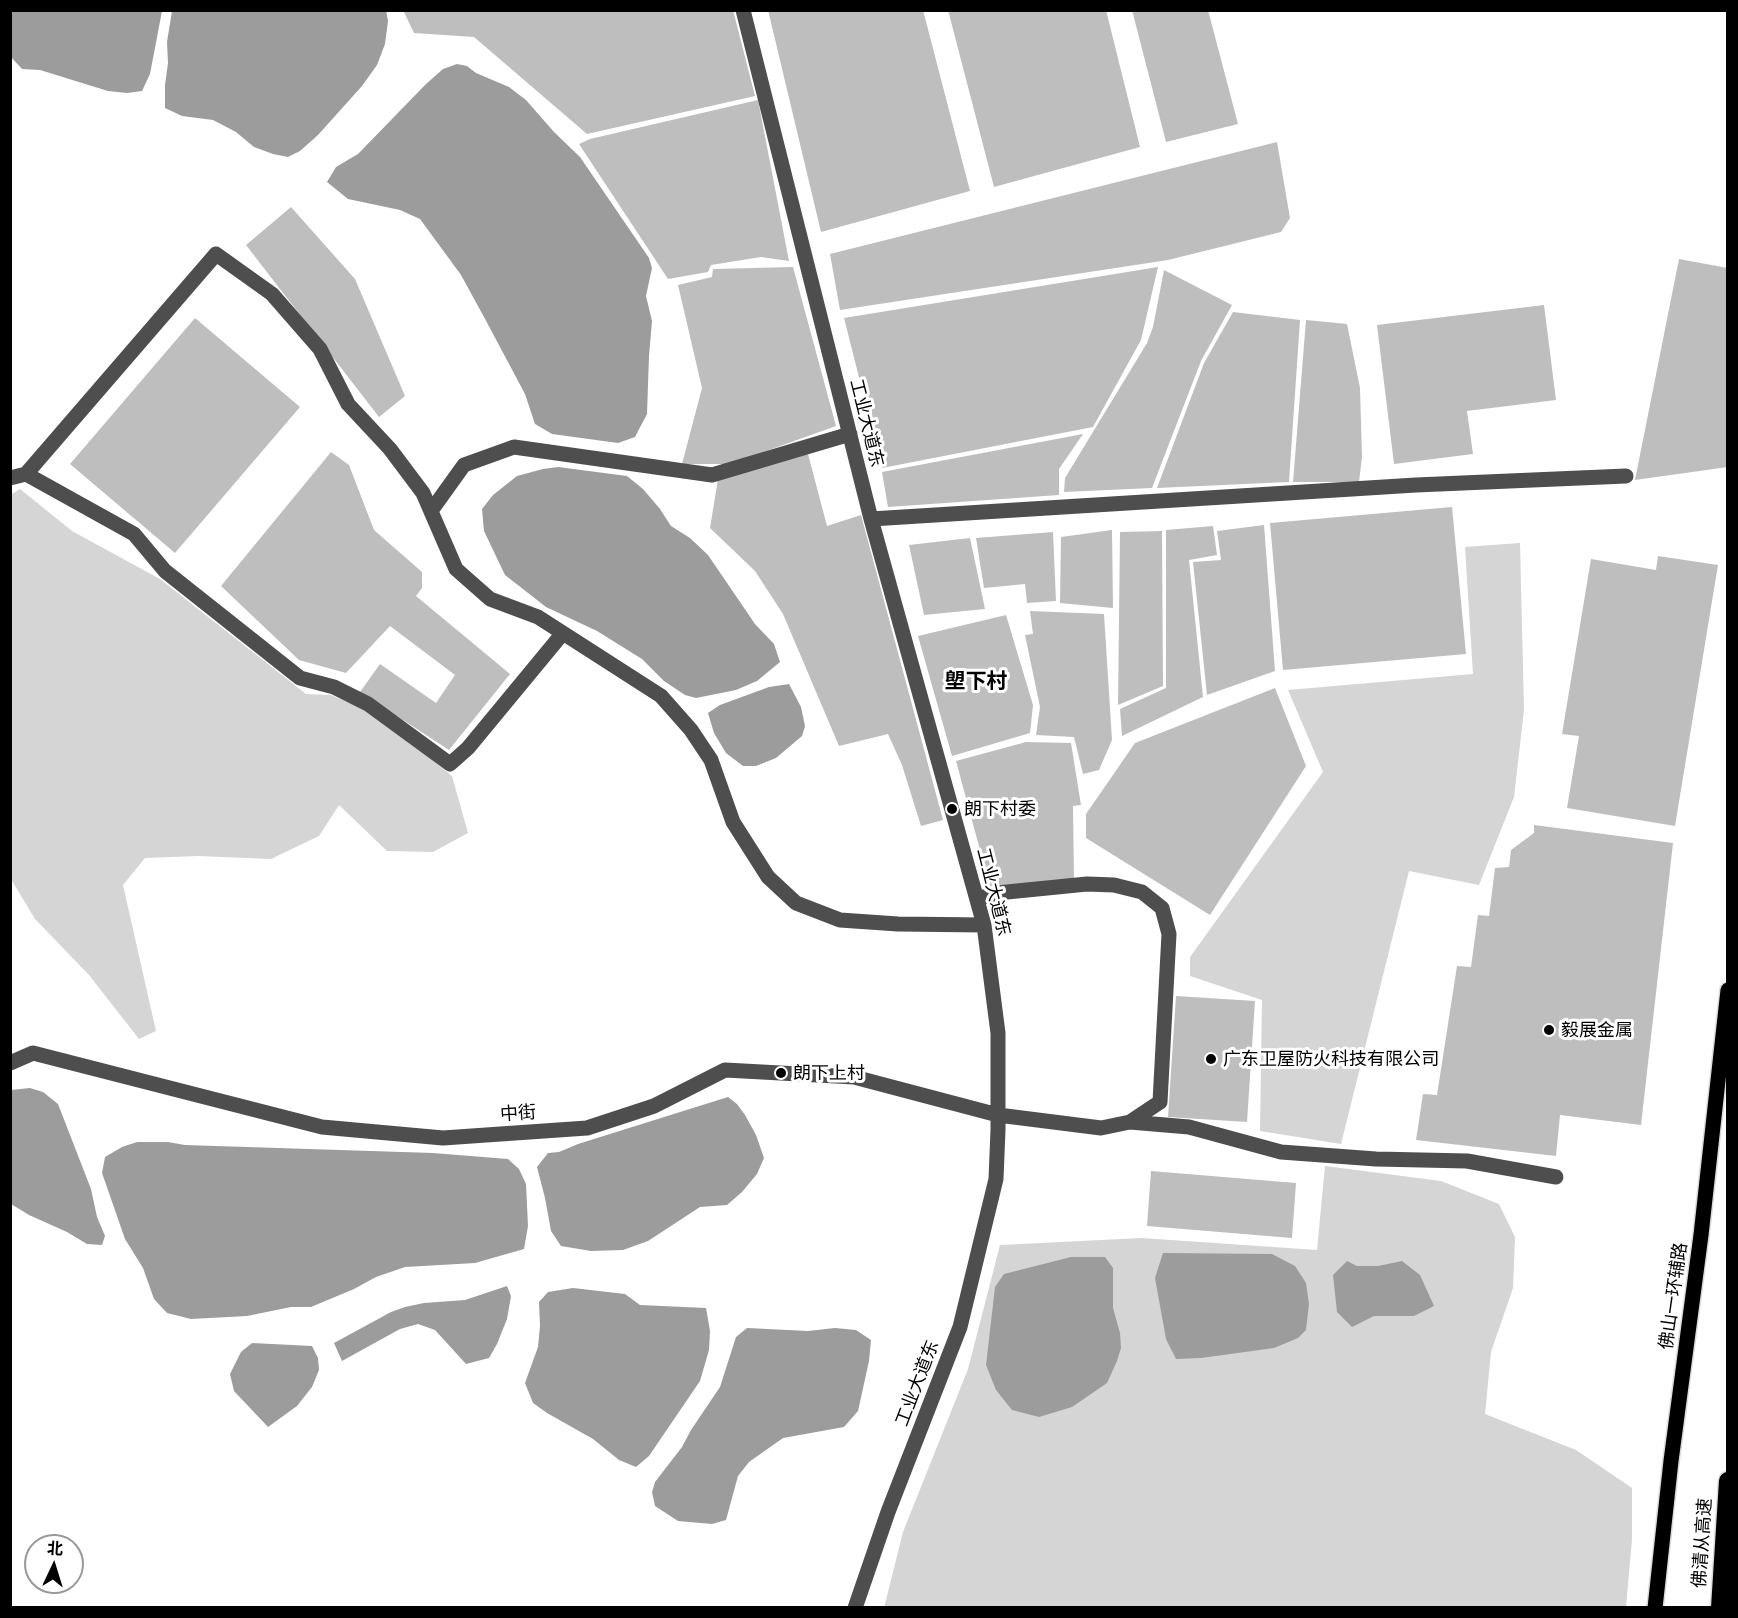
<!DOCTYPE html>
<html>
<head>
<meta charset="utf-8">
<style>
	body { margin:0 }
	#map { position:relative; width:1738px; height:1618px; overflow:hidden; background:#fff; font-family:Ubuntu,"Noto Sans SC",sans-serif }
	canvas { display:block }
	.frame { position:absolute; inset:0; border:12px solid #000; pointer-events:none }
	.north { position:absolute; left:24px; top:1534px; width:60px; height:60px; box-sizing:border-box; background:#fff; border:2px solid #999; border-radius:50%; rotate:4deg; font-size:16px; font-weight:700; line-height:24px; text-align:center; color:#000 }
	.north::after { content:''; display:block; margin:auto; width:21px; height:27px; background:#000; clip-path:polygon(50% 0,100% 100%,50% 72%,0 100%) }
</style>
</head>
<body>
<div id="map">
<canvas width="1738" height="1618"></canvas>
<div class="frame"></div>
<div class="north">北</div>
</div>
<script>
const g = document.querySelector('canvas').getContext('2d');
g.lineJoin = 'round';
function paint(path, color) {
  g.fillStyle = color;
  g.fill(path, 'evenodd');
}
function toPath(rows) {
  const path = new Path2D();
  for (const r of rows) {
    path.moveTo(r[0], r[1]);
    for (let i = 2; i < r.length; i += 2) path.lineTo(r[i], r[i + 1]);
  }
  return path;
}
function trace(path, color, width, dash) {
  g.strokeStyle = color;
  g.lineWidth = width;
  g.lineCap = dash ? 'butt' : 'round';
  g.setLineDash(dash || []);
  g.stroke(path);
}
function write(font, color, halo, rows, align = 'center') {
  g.font = font + ' Ubuntu,"Noto Sans SC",sans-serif';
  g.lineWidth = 6;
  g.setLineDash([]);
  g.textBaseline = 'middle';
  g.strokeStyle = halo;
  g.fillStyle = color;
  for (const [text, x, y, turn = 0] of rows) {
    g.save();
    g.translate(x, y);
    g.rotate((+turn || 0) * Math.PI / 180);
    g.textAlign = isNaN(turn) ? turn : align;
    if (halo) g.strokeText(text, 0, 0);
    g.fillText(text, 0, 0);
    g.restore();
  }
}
const green = toPath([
	[20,489,72,531,160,579,306,694,331,695,377,715,452,776,468,833,433,852,387,851,339,805,319,836,271,859,198,856,145,858,123,885,156,1031,139,1039,89,975,35,919,11,879,10,495],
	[1520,543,1524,710,1514,797,1479,885,1409,871,1341,1144,1260,1131,1262,1000,1190,976,1190,957,1323,772,1288,690,1473,674,1465,547],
	[1325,1166,1441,1181,1499,1204,1515,1237,1513,1288,1491,1352,1485,1414,1576,1450,1632,1488,1632,1539,1626,1607,884,1608,903,1532,968,1369,1000,1245,1142,1238,1317,1250]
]);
const water = toPath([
	[11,10,162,11,150,74,142,91,127,93,108,91,40,70,22,69,11,57],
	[172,11,386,10,388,21,385,44,377,65,362,86,318,135,300,151,288,157,273,154,254,147,236,132,213,120,182,116,165,108,165,85,168,63,167,42],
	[457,64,467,66,476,73,509,87,526,100,554,132,580,157,649,258,652,268,646,296,652,321,649,356,647,414,635,437,618,443,552,434,535,424,525,394,484,317,461,275,420,219,400,210,348,199,327,182,336,167,358,154,426,84,443,69],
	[558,467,627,476,643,489,660,509,671,526,690,538,708,555,755,624,774,644,780,662,757,681,736,690,696,698,685,695,664,681,642,659,597,631,546,607,505,575,484,531,482,509,493,495,517,476,543,469],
	[789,684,801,707,805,726,802,736,776,758,756,766,743,766,726,753,714,733,708,713,720,705,769,687],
	[30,1088,43,1092,58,1104,91,1189,97,1217,105,1236,102,1245,87,1244,67,1232,29,1215,11,1204,11,1090],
	[728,1097,737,1104,745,1115,756,1135,764,1158,757,1174,742,1192,727,1205,700,1207,648,1241,623,1250,591,1251,561,1246,551,1231,545,1198,537,1167,548,1153,559,1152,578,1144],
	[137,1142,168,1142,185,1145,433,1153,508,1159,519,1169,526,1184,528,1226,524,1249,475,1263,405,1267,376,1277,354,1289,311,1307,291,1307,247,1316,191,1319,167,1313,154,1299,143,1268,125,1239,102,1173,105,1157,122,1147],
	[1163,1253,1272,1254,1295,1266,1306,1283,1309,1304,1306,1330,1298,1338,1274,1348,1201,1358,1176,1359,1166,1339,1155,1278],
	[1071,1257,1105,1257,1113,1268,1113,1308,1120,1333,1121,1348,1117,1361,1107,1383,1072,1407,1039,1417,1012,1410,996,1390,986,1365,995,1287,1004,1274],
	[1347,1261,1357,1266,1378,1266,1402,1261,1420,1275,1434,1306,1414,1316,1374,1316,1352,1327,1337,1312,1333,1275],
	[507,1286,511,1296,507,1319,497,1344,489,1358,466,1364,435,1330,418,1324,400,1329,342,1361,334,1343,391,1312,405,1307,424,1303,465,1300],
	[573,1288,625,1294,640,1305,706,1308,710,1331,709,1350,700,1381,649,1456,636,1467,619,1460,593,1439,547,1413,533,1403,525,1383,538,1347,540,1326,539,1302,548,1292],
	[747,1328,808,1331,835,1328,856,1330,871,1340,869,1361,858,1411,844,1427,783,1438,749,1462,738,1476,726,1520,712,1524,678,1521,655,1506,652,1492,655,1482,682,1447,691,1430,720,1387,736,1337],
	[252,1343,312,1346,318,1358,319,1370,312,1387,297,1406,268,1427,234,1391,230,1374,241,1352]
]);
const building = toPath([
	[403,10,733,10,755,96,587,134,474,37,414,33],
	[768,10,923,10,970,191,821,232],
	[948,10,1106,10,1140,147,994,187],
	[1132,10,1208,10,1238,124,1166,142],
	[758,100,789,261,761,257,711,265,708,272,668,279,579,144,590,139],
	[1277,142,1290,218,1281,232,1168,260,840,310,830,254],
	[291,207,355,279,405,396,379,417,246,245],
	[1679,259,1728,268,1728,467,1635,480],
	[793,267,836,426,730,464,682,464,702,388,678,285,712,277,713,269],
	[1158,267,1141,340,1093,427,882,468,844,318],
	[1164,270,1232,305,1201,361,1152,488,1064,492,1065,478,1147,343,1153,327],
	[1544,305,1556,400,1467,411,1473,454,1394,464,1377,325],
	[1233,312,1300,320,1289,482,1157,488,1204,363],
	[195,318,300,407,175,553,70,464],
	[1306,320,1347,324,1360,388,1362,457,1359,482,1293,482],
	[1083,434,1059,469,1059,495,888,507,882,472],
	[331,452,349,465,374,530,422,572,422,588,416,596,510,674,449,750,360,692,380,664,436,703,455,675,390,626,346,673,299,660,221,586],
	[808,454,827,526,861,515,943,820,921,826,902,765,888,734,839,746,783,614,755,571,710,528,718,479],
	[1452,507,1466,654,1283,670,1270,523],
	[1264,525,1275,671,1207,695,1193,562,1221,560,1217,531],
	[1213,526,1217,555,1189,560,1203,697,1122,736,1120,709,1166,688,1166,530],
	[1112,530,1113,608,1060,603,1061,537],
	[1162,531,1163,686,1118,705,1120,532],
	[1053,532,1056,601,1027,603,1025,584,984,588,976,538],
	[970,538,985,609,924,615,909,545],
	[1658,556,1718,565,1675,826,1567,808,1579,736,1562,734,1591,559,1656,570],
	[1030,611,1104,614,1112,740,1099,770,1083,774,1074,737,1036,735,1040,707,1025,635,1033,634],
	[1006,615,1033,705,1030,733,952,756,918,636],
	[1275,688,1306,766,1210,915,1086,838,1086,814,1135,743],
	[1026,742,1071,743,1081,805,1073,806,1074,880,990,887,956,761],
	[1534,825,1673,843,1641,1125,1560,1115,1556,1156,1416,1140,1423,1094,1437,1095,1457,966,1471,967,1478,915,1489,916,1495,868,1509,867,1511,850,1534,833],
	[1176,996,1255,1001,1247,1122,1168,1117],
	[1151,1171,1296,1183,1292,1238,1147,1226]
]);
const minor = toPath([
	[743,10,871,519,984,925,998,1033,998,1130,996,1179,960,1327,888,1512,855,1608],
	[26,474,216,254,272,294,320,349,348,404,390,449,423,493,456,569,490,599,538,617,661,696,691,730,711,760,733,822,768,877,796,903,840,920,898,924,984,925],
	[10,478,26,474,134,534,165,571,300,678,334,687,368,704,450,764,468,748,563,633],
	[431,511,464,465,514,447,712,475,850,434],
	[871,519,1416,485,1626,476],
	[10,1063,33,1053,322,1127,443,1138,587,1128,654,1106,725,1070,854,1077,998,1115,1101,1128,1130,1122,1160,1102,1169,934,1162,908,1142,892,1114,885,1087,884,997,893,977,899],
	[1130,1122,1189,1127,1281,1152,1376,1159,1467,1161,1556,1177]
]);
const major = toPath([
	[1655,1608,1671,1461,1701,1235,1728,990]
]);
const highway = toPath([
	[1720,1608,1728,1481]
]);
const markers = [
	[952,809,6,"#000"],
	[1549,1030,6,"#000"],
	[1211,1059,6,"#000"],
	[781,1073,6,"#000"]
];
const streetNames = [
	["工业大道东",867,423,76],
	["工业大道东",994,892,76],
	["中街",518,1113,-4],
	["佛山一环辅路",1673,1296,-82],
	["工业大道东",917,1383,-69],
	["佛清从高速",1702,1543,-86]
];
const poiNames = [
	["朗下村委",964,809],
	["毅展金属",1561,1030],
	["广东卫屋防火科技有限公司",1223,1059],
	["朗下上村",793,1073]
];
const quarterNames = [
	["塱下村",976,681]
];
paint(green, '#d5d5d5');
paint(water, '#9c9c9c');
paint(building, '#bebebe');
trace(major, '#dbdbdb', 18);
trace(highway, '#dbdbdb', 21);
trace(minor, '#4e4e4e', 15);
trace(major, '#000', 15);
trace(highway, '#000', 18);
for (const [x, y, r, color] of markers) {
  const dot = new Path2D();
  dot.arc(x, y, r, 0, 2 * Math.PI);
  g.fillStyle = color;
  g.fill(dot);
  trace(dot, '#fff', 2);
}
write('18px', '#000', '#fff', streetNames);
write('18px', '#000', '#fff', poiNames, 'left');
write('bold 21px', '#000', '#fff', quarterNames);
</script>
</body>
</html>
